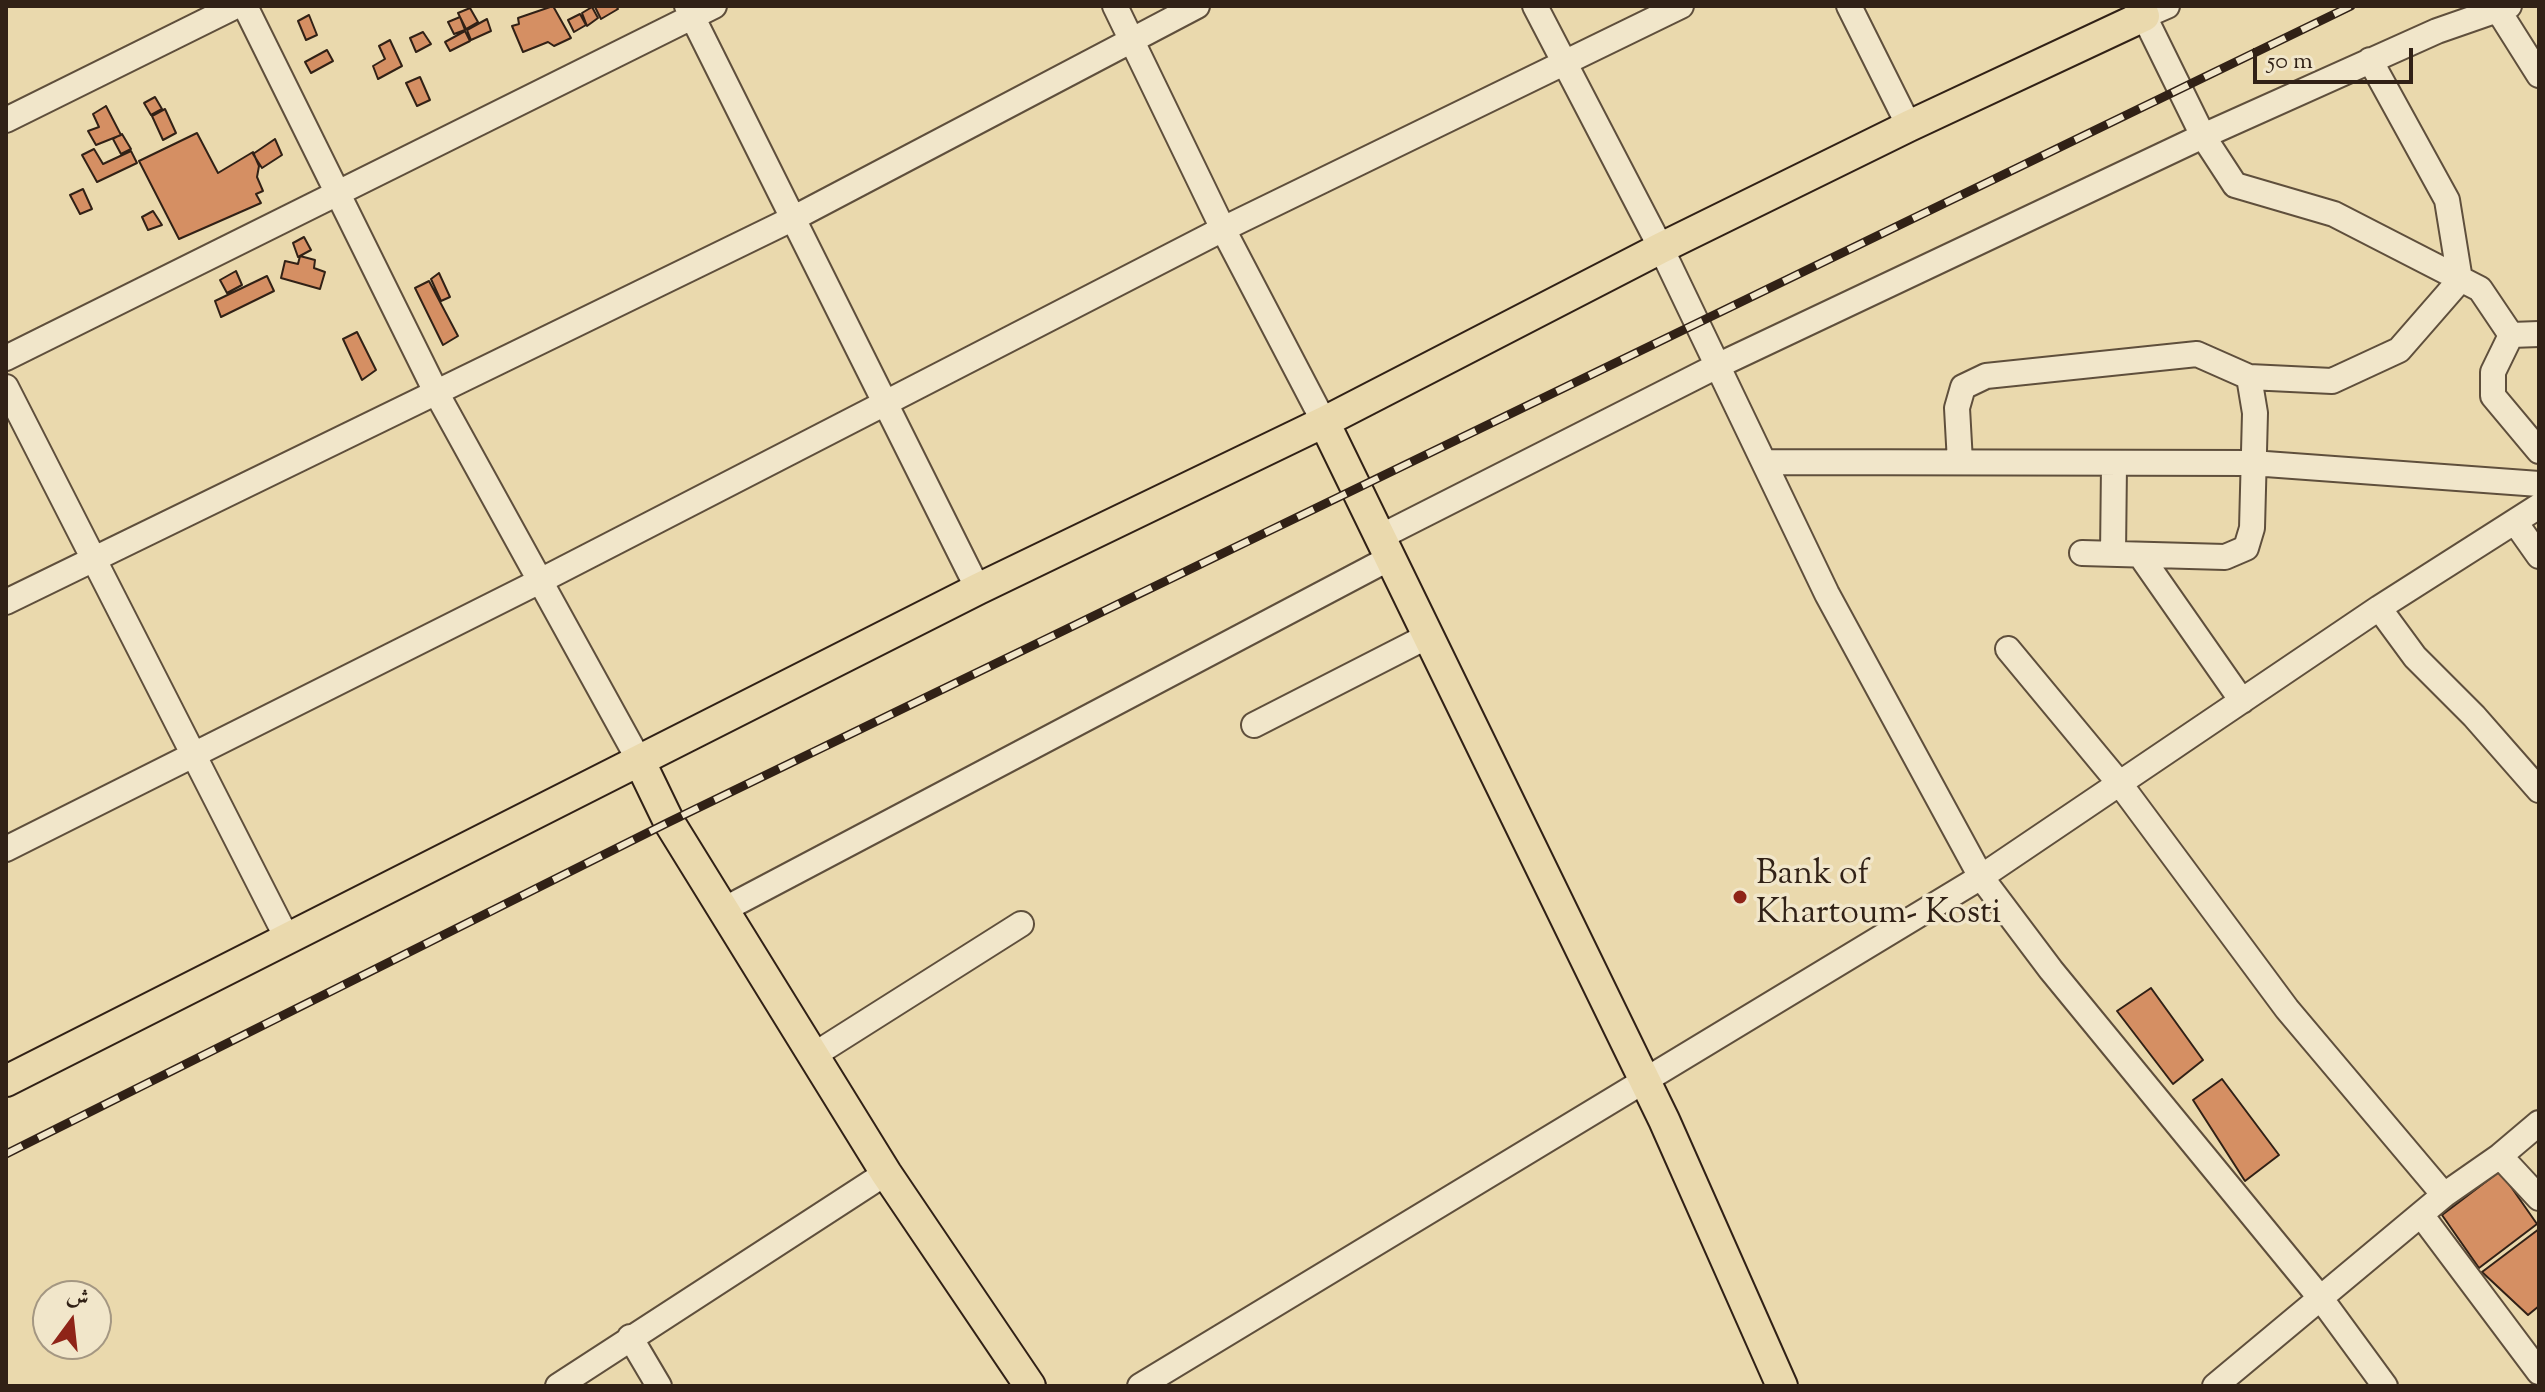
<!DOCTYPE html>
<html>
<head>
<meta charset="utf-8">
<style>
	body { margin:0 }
	#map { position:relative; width:2545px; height:1392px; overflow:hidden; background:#ead9ad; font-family:"Sorts Mill Goudy",Amiri,serif }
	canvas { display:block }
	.frame { position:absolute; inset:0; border:8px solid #312116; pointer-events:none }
	.north { position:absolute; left:32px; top:1280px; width:80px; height:80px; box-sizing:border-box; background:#f1e6ca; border:2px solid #a49782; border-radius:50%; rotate:15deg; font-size:22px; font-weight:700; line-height:32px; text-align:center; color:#312116 }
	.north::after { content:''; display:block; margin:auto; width:28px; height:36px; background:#8f2418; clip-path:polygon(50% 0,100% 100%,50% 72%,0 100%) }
	.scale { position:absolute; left:2253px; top:48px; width:160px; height:36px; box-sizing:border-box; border:4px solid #312116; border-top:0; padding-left:10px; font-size:24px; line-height:28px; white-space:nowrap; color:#312116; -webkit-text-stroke:6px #f1e6ca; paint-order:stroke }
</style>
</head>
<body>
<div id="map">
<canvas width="2545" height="1392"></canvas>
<div class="frame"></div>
<div class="north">ش</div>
<div class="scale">50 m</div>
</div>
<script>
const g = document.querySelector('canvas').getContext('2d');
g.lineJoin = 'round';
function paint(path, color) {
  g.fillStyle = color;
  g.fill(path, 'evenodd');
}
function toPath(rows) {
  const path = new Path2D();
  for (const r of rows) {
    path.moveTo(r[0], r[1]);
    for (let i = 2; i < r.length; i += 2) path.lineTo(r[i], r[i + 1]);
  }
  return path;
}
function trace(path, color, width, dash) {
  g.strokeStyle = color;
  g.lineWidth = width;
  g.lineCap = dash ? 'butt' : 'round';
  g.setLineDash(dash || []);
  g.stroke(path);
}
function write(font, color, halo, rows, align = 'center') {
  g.font = font + ' "Sorts Mill Goudy",serif';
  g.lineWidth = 7;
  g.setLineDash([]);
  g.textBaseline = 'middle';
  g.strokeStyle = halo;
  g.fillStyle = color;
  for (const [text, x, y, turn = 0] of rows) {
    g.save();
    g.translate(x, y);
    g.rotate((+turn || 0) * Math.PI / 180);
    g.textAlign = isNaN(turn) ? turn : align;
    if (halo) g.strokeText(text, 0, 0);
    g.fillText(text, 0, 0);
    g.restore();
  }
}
const building = toPath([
	[553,6,571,38,554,46,548,42,523,52,512,26,519,24,518,18,553,6],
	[616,6,618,9,601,19,595,7,616,6],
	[592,7,598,18,587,26,582,13,592,7],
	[470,8,478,22,466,29,458,13,470,8],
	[580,14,586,25,574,32,568,20,580,14],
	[309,15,317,35,306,40,298,21,309,15],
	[460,17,465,30,454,34,448,22,460,17],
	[487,19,491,31,471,40,467,30,487,19],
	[465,31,470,41,450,51,445,42,465,31],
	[423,32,431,44,416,52,410,38,423,32],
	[390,40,402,66,378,79,373,66,385,59,379,46,390,40],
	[327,50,333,61,311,73,305,62,327,50],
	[420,77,430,100,417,106,406,83,420,77],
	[155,97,162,109,151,115,144,103,155,97],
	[106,106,121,135,96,145,88,131,99,127,93,114,106,106],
	[165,109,176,133,163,140,152,116,165,109],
	[197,133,218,173,253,152,259,166,257,177,263,191,256,194,261,203,179,239,139,161,197,133],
	[122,134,131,149,121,154,113,139,122,134],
	[275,139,282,155,262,168,253,154,275,139],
	[94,149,103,164,131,151,137,163,97,182,82,155,94,149],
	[83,189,92,209,80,214,70,195,83,189],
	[153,211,162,225,148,230,142,217,153,211],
	[304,237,311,250,298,257,293,243,304,237],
	[300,256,315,260,314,268,325,272,320,289,281,278,285,261,298,264,300,256],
	[236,271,242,285,227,293,220,280,236,271],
	[439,273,450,297,441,301,431,279,439,273],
	[267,276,274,291,221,317,215,301,267,276],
	[429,281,458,336,443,345,415,288,429,281],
	[357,332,376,370,362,380,343,339,357,332],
	[2151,988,2203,1060,2173,1084,2117,1011,2151,988],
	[2222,1079,2279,1155,2245,1181,2193,1100,2222,1079],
	[2500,1171,2537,1224,2479,1268,2442,1215,2500,1171],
	[2539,1229,2539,1306,2528,1315,2482,1272,2539,1229]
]);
const minor = toPath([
	[245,6,437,394,640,762],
	[687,6,978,589],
	[1115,6,1223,229,1324,422],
	[1535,6,1661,248,1827,594,1981,877,2051,970,2322,1300,2385,1386],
	[1849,6,1909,126],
	[2167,6,2144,16,2203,136,2235,185,2334,214,2480,289,2511,335,2539,334],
	[2498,10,2539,75],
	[6,120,236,6],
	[2511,335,2493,372,2493,396,2539,451],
	[6,358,714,6],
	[2249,377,2332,381,2399,350,2460,280,2447,200,2370,60],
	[6,387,287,938],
	[1764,462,2252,463,2539,484],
	[1960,462,1957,408,1963,387,1986,376,2197,354,2249,377,2255,413,2252,528,2246,548,2225,557,2082,553],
	[2515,522,2539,556],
	[1380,537,1717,366,2203,136,2437,31,2509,6],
	[2113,554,2114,465],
	[2140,555,2242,701],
	[6,602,794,218,1197,6],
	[2379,608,2415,657,2474,716,2539,790],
	[2008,649,2120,784,2287,1009,2444,1195],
	[1254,725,1428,636],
	[6,849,540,581,1223,229,1681,6],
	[725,909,1390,558],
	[814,1055,1021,924],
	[2500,1156,2539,1198],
	[2422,1216,2539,1372],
	[630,1337,659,1386],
	[558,1386,886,1173],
	[1140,1386,1981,877,2379,608,2539,506],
	[2215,1386,2444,1195,2500,1156,2539,1123]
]);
const major = toPath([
	[1324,422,1664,1120,1782,1386],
	[640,762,669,822,886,1173,1030,1386],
	[6,1081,978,589,1324,422,1661,248,1909,126,2144,16,2140,6]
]);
const rail = toPath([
	[6,1154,669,822,2351,6]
]);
const markers = [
	[1740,897,8,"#8f2418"]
];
const poiNames = [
	["Bank of",1756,877],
	["Khartoum- Kosti",1756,916]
];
paint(building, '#d58f63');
trace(building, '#312116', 2);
trace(minor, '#5f4f3c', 28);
trace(major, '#312116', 34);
trace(minor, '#f1e6ca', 24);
trace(major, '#ead9ad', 30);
trace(rail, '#312116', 9);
trace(rail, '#f1e6ca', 6, [18]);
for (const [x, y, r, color] of markers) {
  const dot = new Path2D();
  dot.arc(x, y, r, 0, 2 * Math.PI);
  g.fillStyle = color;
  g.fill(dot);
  trace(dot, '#f1e6ca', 3);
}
write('34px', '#312116', '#f1e6ca', poiNames, 'left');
</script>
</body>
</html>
